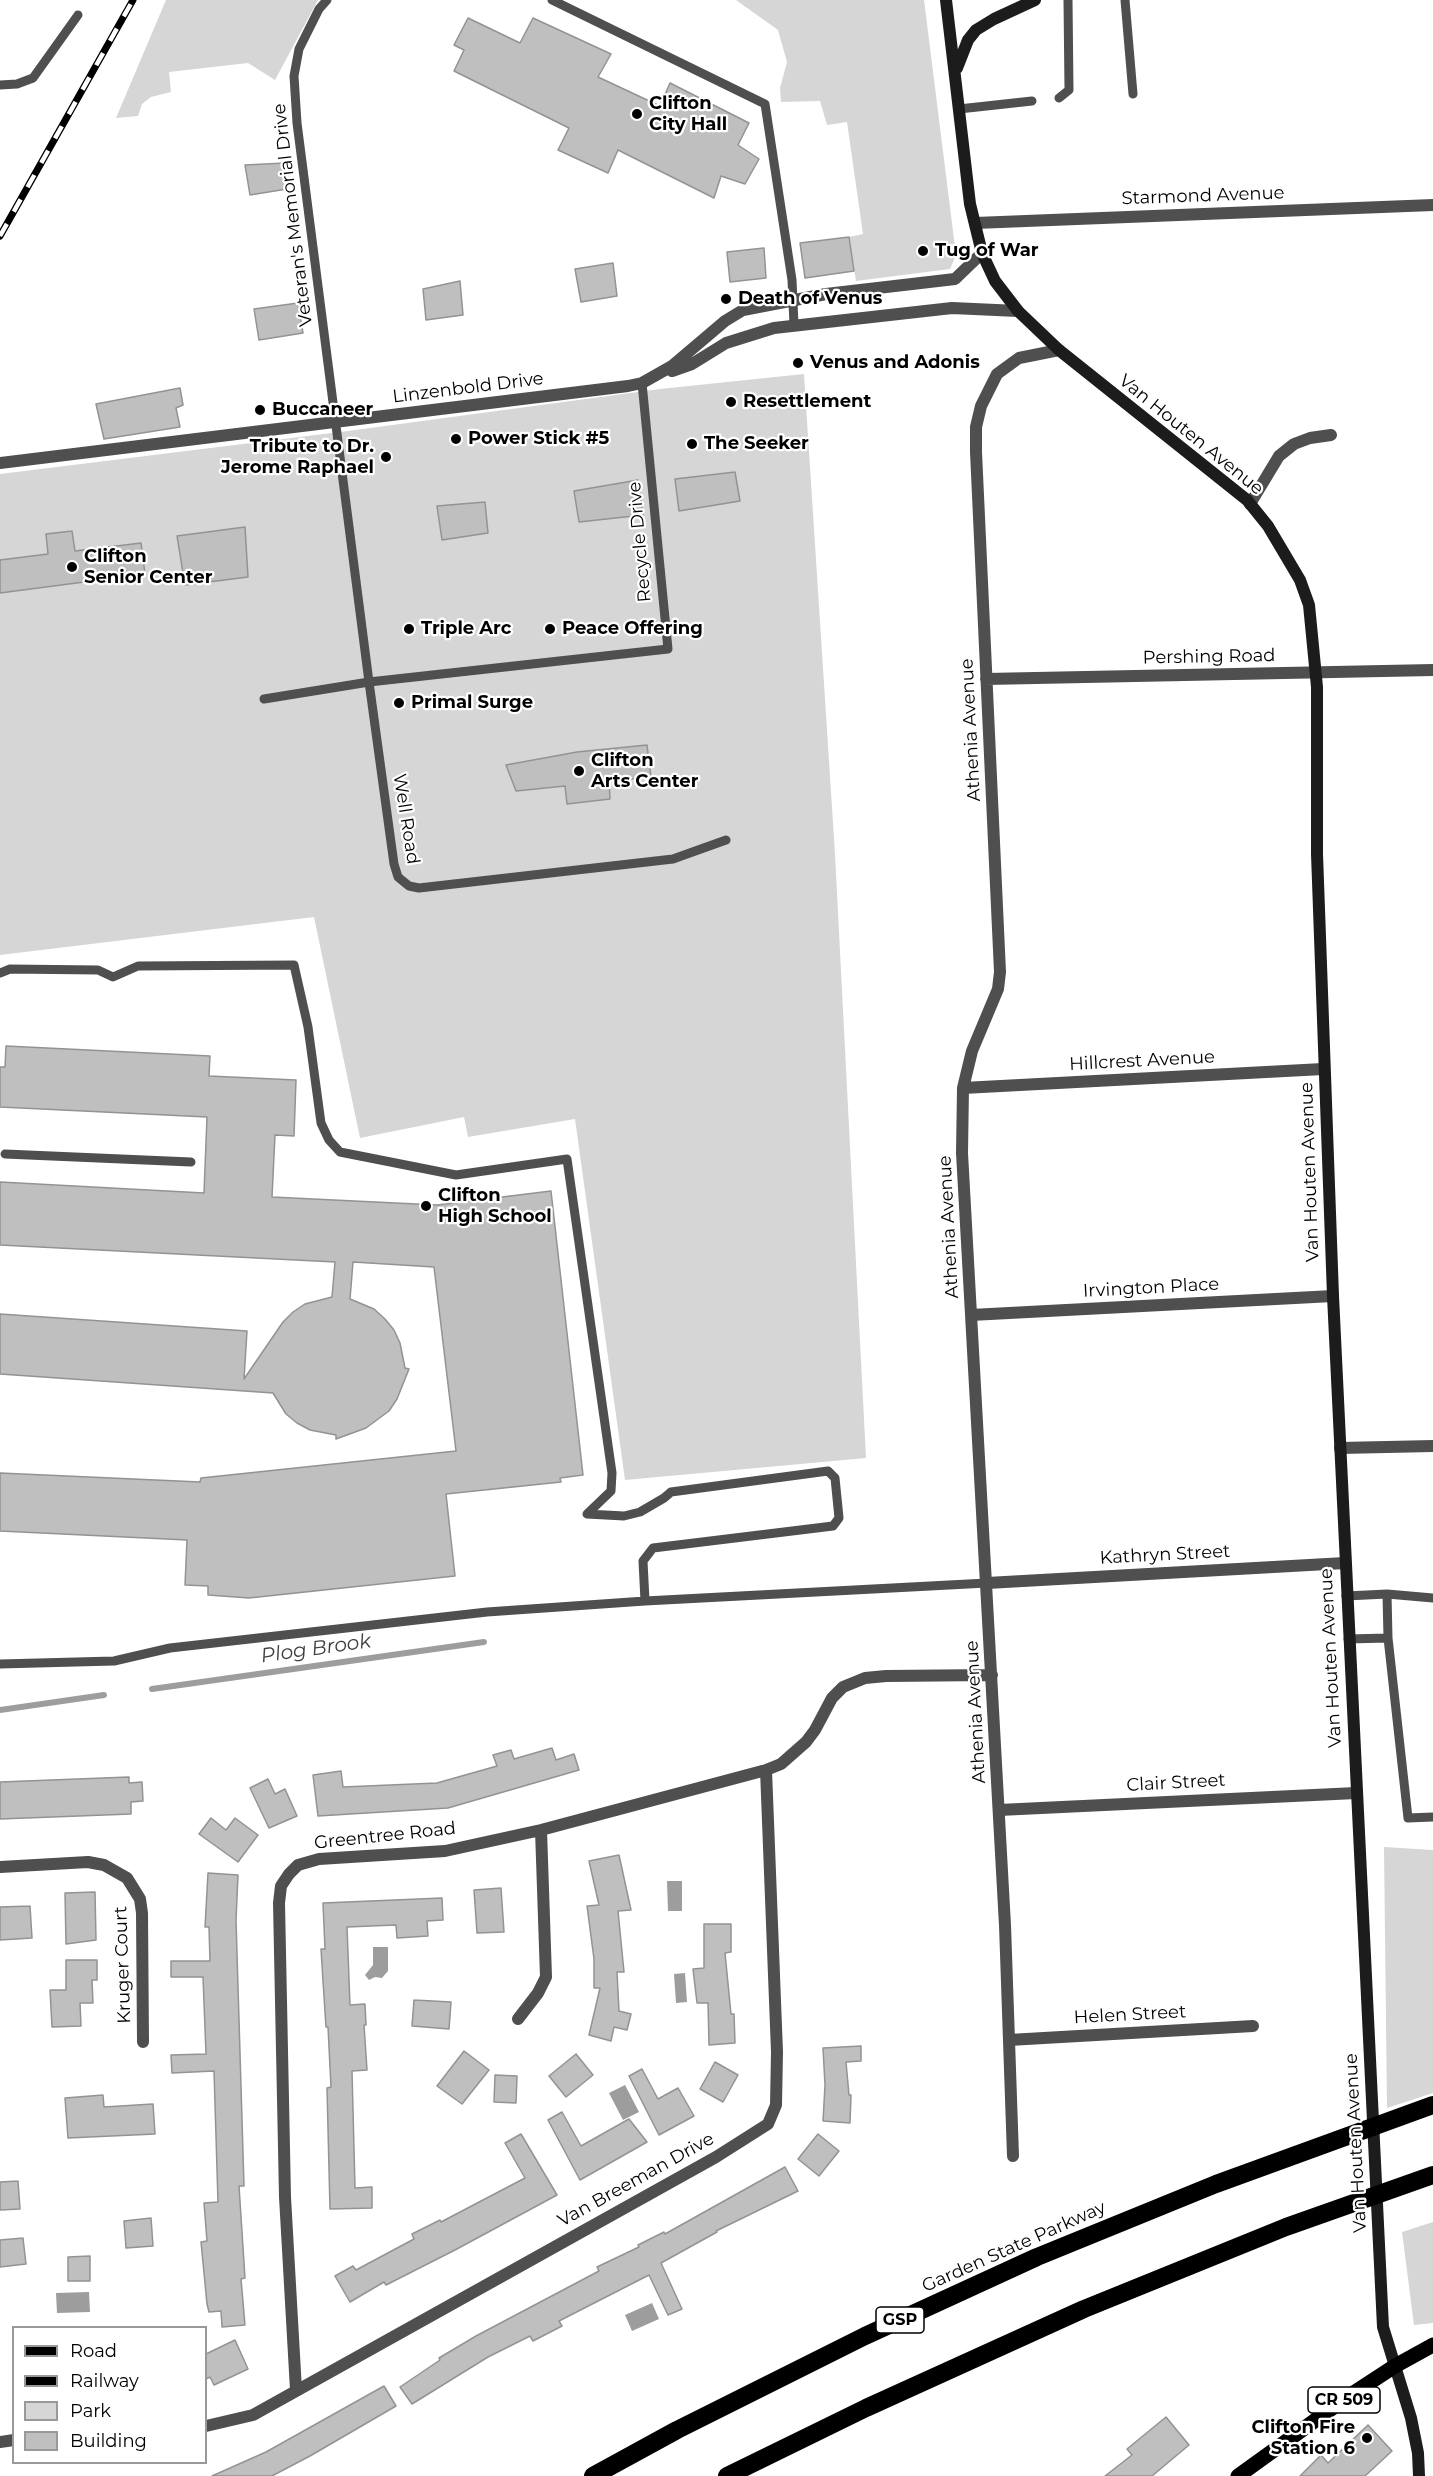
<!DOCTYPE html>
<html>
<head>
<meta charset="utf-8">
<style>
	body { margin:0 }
	#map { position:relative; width:1433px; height:2476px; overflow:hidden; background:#fff; font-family:Montserrat,sans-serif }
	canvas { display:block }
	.legend { position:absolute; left:12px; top:2326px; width:195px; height:138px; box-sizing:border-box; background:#fff; border:2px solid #999; margin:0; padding:8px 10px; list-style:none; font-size:18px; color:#000 }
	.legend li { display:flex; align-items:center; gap:12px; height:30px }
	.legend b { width:30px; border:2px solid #999 }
</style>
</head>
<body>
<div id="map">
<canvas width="1433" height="2476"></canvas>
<ul class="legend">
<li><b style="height:8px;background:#000"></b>Road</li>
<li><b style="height:8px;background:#000"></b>Railway</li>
<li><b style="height:16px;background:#d6d6d6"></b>Park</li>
<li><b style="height:16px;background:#bfbfbf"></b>Building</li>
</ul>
</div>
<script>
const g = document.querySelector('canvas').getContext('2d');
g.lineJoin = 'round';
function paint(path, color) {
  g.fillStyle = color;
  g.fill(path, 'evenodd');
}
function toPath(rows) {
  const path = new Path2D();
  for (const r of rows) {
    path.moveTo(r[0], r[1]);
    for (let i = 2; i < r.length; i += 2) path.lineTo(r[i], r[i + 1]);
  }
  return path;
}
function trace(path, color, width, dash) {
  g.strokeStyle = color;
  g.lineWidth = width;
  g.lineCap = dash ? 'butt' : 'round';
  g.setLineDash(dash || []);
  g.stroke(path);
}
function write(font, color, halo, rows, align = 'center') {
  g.font = font + ' Montserrat,sans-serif';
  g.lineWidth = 4.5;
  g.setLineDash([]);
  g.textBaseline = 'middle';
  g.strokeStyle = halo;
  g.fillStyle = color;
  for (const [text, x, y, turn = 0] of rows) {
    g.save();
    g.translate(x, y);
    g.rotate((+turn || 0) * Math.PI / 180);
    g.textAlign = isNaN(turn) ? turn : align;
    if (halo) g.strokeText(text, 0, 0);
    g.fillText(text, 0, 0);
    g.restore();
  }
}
const green = toPath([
	[166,0,318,0,275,80,248,63,169,72,171,92,151,97,142,104,138,116,116,118],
	[736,0,924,0,956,255,950,269,856,281,849,237,863,234,847,122,827,125,820,101,781,102,780,88,787,62,778,30],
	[804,374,835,854,866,1458,625,1480,575,1119,468,1137,464,1117,360,1138,314,917,0,955,0,474,348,431,660,389],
	[1384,1847,1433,1850,1433,2093,1387,2108],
	[1433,2222,1433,2323,1414,2325,1402,2232]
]);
const water = toPath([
	[667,1881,682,1881,682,1911,668,1911],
	[373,1947,388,1947,388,1971,382,1978,375,1977,369,1980,365,1975,373,1965],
	[685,1973,687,2002,676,2003,674,1974],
	[625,2085,639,2112,623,2120,609,2093],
	[89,2292,90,2312,57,2313,56,2293],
	[652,2303,659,2319,632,2331,625,2315]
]);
const stream = toPath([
	[152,1689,484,1642],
	[0,1710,104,1695]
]);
const building = toPath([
	[468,18,520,43,533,18,611,54,598,77,660,106,670,83,749,123,738,145,759,159,745,184,721,176,714,198,618,150,608,173,558,150,569,128,454,71,464,50,454,45,468,18],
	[285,163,287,189,250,195,245,165,285,163],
	[849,237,854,271,805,278,800,243,849,237],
	[764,248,766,278,730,282,727,252,764,248],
	[613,263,617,296,581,302,575,269,613,263],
	[460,281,463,315,426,320,423,289,460,281],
	[298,303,303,333,259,340,254,309,298,303],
	[180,388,183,405,176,408,180,427,104,439,96,404,180,388],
	[735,472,740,501,679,511,675,479,735,472],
	[638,480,643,515,579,522,574,491,638,480],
	[485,502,488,533,442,540,437,506,485,502],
	[245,527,248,577,185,585,177,536,245,527],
	[72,531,75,551,141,543,145,574,0,593,0,560,48,554,46,534,72,531],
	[647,745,651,777,609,781,610,799,567,804,565,786,516,791,506,765,577,752,647,745],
	[6,1046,210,1056,209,1076,296,1080,294,1136,275,1135,272,1197,437,1205,551,1191,583,1475,560,1478,561,1482,446,1494,455,1576,249,1598,208,1595,208,1586,185,1585,187,1540,0,1531,0,1473,200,1482,201,1478,456,1451,434,1267,353,1262,350,1299,374,1309,385,1319,394,1330,400,1343,405,1368,409,1369,397,1399,389,1411,366,1428,336,1439,336,1435,310,1430,297,1423,286,1414,273,1393,0,1374,0,1314,247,1331,244,1379,283,1322,293,1312,305,1304,332,1297,335,1262,0,1245,0,1182,204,1193,207,1117,0,1107,0,1067,5,1067,6,1046],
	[552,1748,556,1760,574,1754,579,1770,448,1808,318,1816,313,1775,341,1771,343,1787,437,1783,497,1766,493,1755,511,1750,514,1759,552,1748],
	[129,1777,129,1783,142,1782,143,1801,131,1802,131,1814,0,1819,0,1782,129,1777],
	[268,1779,275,1794,285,1789,297,1816,269,1828,250,1788,268,1779],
	[211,1818,226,1830,235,1818,258,1835,238,1862,199,1834,211,1818],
	[619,1855,631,1910,618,1911,624,1972,617,1972,619,2011,631,2014,627,2030,614,2027,611,2041,589,2035,600,1988,594,1988,594,1959,587,1906,599,1905,589,1861,619,1855],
	[208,1873,238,1875,236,1920,244,2186,239,2186,245,2278,241,2279,245,2325,222,2327,221,2311,209,2312,207,2304,201,2242,207,2241,204,2203,218,2202,214,2071,172,2073,171,2055,206,2054,203,1977,171,1977,171,1961,210,1961,209,1927,205,1927,208,1873],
	[501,1888,504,1932,477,1933,474,1890,501,1888],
	[95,1892,96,1940,66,1944,65,1893,95,1892],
	[442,1898,443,1920,427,1921,428,1936,397,1938,396,1925,347,1927,350,2005,365,2004,366,2025,364,2025,367,2070,352,2071,355,2188,372,2187,372,2208,330,2209,327,2088,331,2087,328,2027,326,2027,323,1981,321,1949,325,1949,323,1903,442,1898],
	[30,1906,32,1938,0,1940,0,1907,30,1906],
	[704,1924,731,1924,731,1952,725,1953,731,2014,734,2014,735,2043,709,2045,708,2003,697,2003,693,1969,704,1968,704,1924],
	[66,1960,97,1960,97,1980,92,1980,93,2003,80,2003,81,2026,52,2027,50,1990,66,1990,66,1960],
	[414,2000,451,2002,449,2029,412,2026,414,2000],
	[861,2046,861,2061,846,2062,849,2095,851,2095,850,2123,823,2121,825,2085,823,2048,861,2046],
	[464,2051,489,2070,462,2104,437,2086,464,2051],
	[576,2054,593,2075,566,2097,549,2076,576,2054],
	[715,2062,738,2075,723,2102,700,2089,715,2062],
	[642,2069,658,2099,678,2088,694,2116,659,2135,629,2076,642,2069],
	[495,2075,517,2076,516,2103,494,2102,495,2075],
	[103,2095,104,2107,153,2104,155,2134,68,2138,65,2098,103,2095],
	[562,2112,581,2146,629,2119,647,2142,580,2180,548,2120,562,2112],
	[521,2134,557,2195,455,2250,386,2285,384,2282,350,2302,335,2276,353,2266,356,2270,414,2239,412,2234,440,2220,441,2222,525,2178,505,2143,521,2134],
	[818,2134,839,2151,819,2176,798,2159,818,2134],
	[785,2167,798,2191,716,2231,717,2232,661,2263,682,2309,668,2315,649,2275,559,2321,562,2326,533,2341,530,2336,488,2357,412,2404,400,2387,440,2360,439,2358,476,2336,599,2271,597,2267,639,2247,638,2245,664,2232,665,2234,785,2167],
	[18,2181,20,2209,0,2210,0,2182,18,2181],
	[151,2218,153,2246,126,2248,124,2221,151,2218],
	[23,2238,26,2264,0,2267,0,2240,23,2238],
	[90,2256,90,2281,68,2281,68,2257,90,2256],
	[235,2340,248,2369,214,2385,210,2377,206,2379,206,2354,235,2340],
	[384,2386,396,2406,310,2456,272,2476,212,2476,266,2452,384,2386],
	[1166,2417,1189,2445,1152,2476,1105,2476,1132,2455,1127,2449,1166,2417],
	[1368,2425,1392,2451,1365,2476,1300,2476,1321,2455,1328,2463,1368,2425]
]);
const service = toPath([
	[327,0,319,9,299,49,294,76,297,123,369,682,394,864,398,877,409,886,419,888,673,859,726,840],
	[552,0,765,104,792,280,794,325],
	[1125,0,1133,94],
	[0,85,17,84,33,78,78,15],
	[1059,98,1069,90,1068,0],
	[959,109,1032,101],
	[264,699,369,682,668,649,642,383],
	[0,973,10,969,98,970,113,977,138,966,294,965,308,1027,321,1123,329,1140,340,1152,456,1175,567,1159,612,1473,611,1491,587,1514],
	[5,1154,191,1162],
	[587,1514,624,1516,640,1512,664,1498,671,1492,828,1471,835,1478,839,1518,833,1526,653,1548,643,1561,645,1601],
	[1387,1594,1388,1638,1408,1818,1433,1817],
	[1346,1596,1387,1594,1433,1598],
	[1348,1639,1388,1638],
	[0,1664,114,1661,170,1648,487,1612,645,1601,987,1583]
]);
const minor = toPath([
	[975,223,1433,205],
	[672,371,692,364,726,343,774,328,952,308,1018,311],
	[0,463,628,386,642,383,672,366,725,321,743,310,826,294,955,279,982,253],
	[1250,504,1279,456,1294,444,1310,438,1331,435],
	[986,679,1433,670],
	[963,1088,1323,1069],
	[971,1315,1333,1296],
	[1340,1448,1433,1446],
	[987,1583,1345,1563],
	[999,1810,1356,1793],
	[0,1867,88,1862,104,1865,127,1878,140,1899,142,1913,143,2042],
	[518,2019,538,1993,546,1977,541,1830],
	[1009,2040,1253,2026],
	[1013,2156,1005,1925,962,1153,963,1088,972,1051,998,989,1000,972,976,452,976,427,981,406,997,374,1019,358,1059,350],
	[296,2390,285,2197,279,1903,281,1886,289,1874,298,1865,319,1859,445,1851,541,1830,766,1770,781,1764,806,1742,815,1730,832,1698,843,1687,865,1678,886,1676,992,1675],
	[206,2426,253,2415,716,2157,768,2124,776,2105,777,2052,766,1770],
	[0,2442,14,2440]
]);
const secondary = toPath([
	[946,0,970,204,982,253,995,281,1018,311,1059,350,1247,500,1268,526,1300,580,1309,605,1317,687,1317,854,1333,1296,1383,2327,1411,2418,1418,2453,1419,2476],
	[957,68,968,40,976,30,994,19,1035,0]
]);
const primary = toPath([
	[1238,2476,1349,2396,1395,2366,1433,2345]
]);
const motorway = toPath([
	[593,2476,677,2430,865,2336,1037,2257,1216,2184,1433,2105],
	[727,2476,866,2408,1084,2309,1286,2227,1433,2175]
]);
const rail = toPath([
	[0,236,133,0]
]);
const markers = [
	[637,114,6,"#000"],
	[923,251,6,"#000"],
	[726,299,6,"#000"],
	[798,363,6,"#000"],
	[731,402,6,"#000"],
	[260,410,6,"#000"],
	[456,439,6,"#000"],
	[692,444,6,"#000"],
	[386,457,6,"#000"],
	[72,567,6,"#000"],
	[409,629,6,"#000"],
	[550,629,6,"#000"],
	[399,703,6,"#000"],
	[579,771,6,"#000"],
	[426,1206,6,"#000"],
	[1367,2438,6,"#000"]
];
const shields = [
	[900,2320,48],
	[1344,2400,72]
];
const shieldNames = [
	["GSP",900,2320],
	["CR 509",1344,2400]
];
const poiNames = [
	["Clifton",649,104],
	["City Hall",649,125],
	["Tug of War",935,251],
	["Death of Venus",738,299],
	["Venus and Adonis",810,363],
	["Resettlement",743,402],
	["Buccaneer",272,410],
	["Power Stick #5",468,439],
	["The Seeker",704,444],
	["Tribute to Dr.",374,447,"right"],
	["Jerome Raphael",374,468,"right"],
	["Clifton",84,557],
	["Senior Center",84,578],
	["Triple Arc",421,629],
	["Peace Offering",562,629],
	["Primal Surge",411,703],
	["Clifton",591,761],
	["Arts Center",591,782],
	["Clifton",438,1196],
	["High School",438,1217],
	["Clifton Fire",1355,2428,"right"],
	["Station 6",1355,2449,"right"]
];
const streetNames = [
	["Starmond Avenue",1203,196,-2],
	["Veteran's Memorial Drive",293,215,-97],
	["Linzenbold Drive",468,388,-7],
	["Van Houten Avenue",1191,435,39],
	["Recycle Drive",640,542,-95],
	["Pershing Road",1209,657,-1],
	["Athenia Avenue",971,730,-93],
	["Well Road",406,819,81],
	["Hillcrest Avenue",1142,1061,-3],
	["Van Houten Avenue",1310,1172,-92],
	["Athenia Avenue",949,1227,-93],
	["Irvington Place",1151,1288,-3],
	["Kathryn Street",1165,1555,-3],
	["Van Houten Avenue",1331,1658,-93],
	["Athenia Avenue",976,1712,-93],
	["Clair Street",1176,1783,-3],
	["Greentree Road",385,1836,-6],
	["Kruger Court",123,1965,-92],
	["Helen Street",1130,2015,-3],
	["Van Houten Avenue",1356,2143,-93],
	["Van Breeman Drive",636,2180,-29],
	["Garden State Parkway",1014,2247,-24]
];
const waterNames = [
	["Plog Brook",316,1649,-8]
];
paint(green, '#d6d6d6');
paint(water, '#9d9d9d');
trace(stream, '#9d9d9d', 6);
paint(building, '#bfbfbf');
trace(building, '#939393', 1.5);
trace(service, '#4f4f4f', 9);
trace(minor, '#4f4f4f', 12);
trace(secondary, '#1c1c1c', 12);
trace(primary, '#000', 15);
trace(motorway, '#000', 18);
trace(rail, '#000', 7);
trace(rail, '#fff', 4.5, [14]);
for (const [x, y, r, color] of markers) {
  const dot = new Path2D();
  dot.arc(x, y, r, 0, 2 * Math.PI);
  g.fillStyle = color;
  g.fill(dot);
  trace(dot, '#fff', 2);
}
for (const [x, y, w] of shields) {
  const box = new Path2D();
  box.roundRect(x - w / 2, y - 13, w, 26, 4.5);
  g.fillStyle = '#fff';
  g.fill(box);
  trace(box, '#000', 1.5);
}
write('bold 16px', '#000', null, shieldNames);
write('bold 18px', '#000', '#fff', poiNames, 'left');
write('18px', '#000', '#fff', streetNames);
write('italic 20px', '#3e3e3e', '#fff', waterNames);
</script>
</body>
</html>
